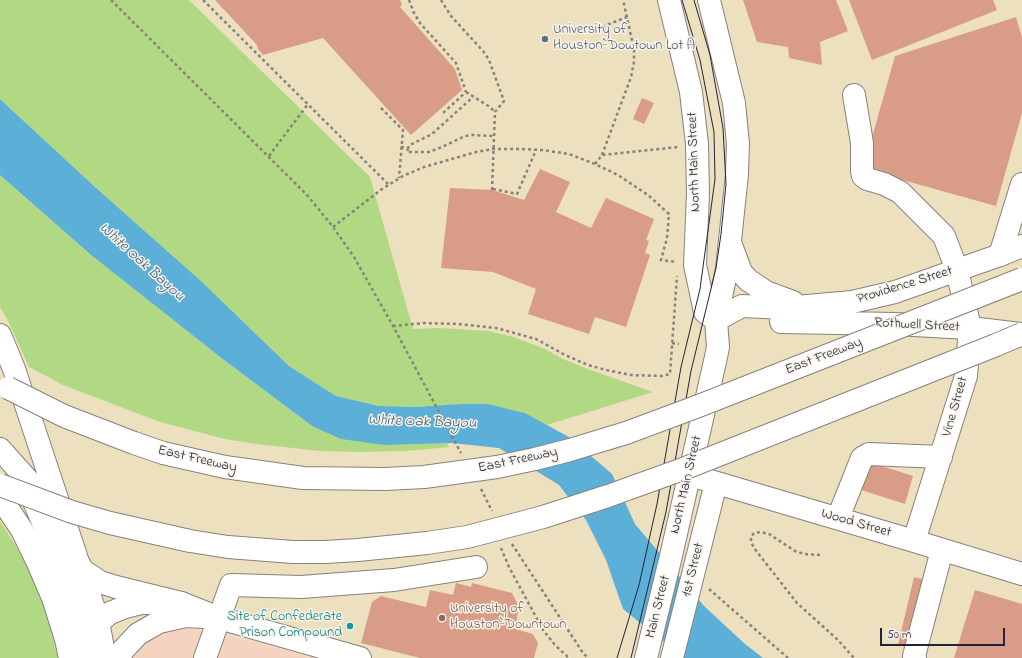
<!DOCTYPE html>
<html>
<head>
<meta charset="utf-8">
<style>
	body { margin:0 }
	#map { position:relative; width:1022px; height:658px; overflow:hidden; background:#ede0be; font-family:"Indie Flower",sans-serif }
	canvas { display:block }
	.scale { position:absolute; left:880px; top:628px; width:125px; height:18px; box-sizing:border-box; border:2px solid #22223b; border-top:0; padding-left:5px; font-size:12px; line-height:14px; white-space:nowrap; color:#22223b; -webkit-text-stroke:3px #f7f3e8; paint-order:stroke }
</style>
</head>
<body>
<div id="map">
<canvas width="1022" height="658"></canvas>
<div class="scale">50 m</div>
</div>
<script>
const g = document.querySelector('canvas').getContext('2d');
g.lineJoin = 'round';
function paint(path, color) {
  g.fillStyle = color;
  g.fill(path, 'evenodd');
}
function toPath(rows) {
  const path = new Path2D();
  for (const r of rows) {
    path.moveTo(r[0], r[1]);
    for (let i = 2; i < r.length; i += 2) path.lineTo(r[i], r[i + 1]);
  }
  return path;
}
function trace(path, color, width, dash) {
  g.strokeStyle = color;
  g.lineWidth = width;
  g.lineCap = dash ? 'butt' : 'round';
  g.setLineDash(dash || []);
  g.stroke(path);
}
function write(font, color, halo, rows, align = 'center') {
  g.font = font + ' "Indie Flower",sans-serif';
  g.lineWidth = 3;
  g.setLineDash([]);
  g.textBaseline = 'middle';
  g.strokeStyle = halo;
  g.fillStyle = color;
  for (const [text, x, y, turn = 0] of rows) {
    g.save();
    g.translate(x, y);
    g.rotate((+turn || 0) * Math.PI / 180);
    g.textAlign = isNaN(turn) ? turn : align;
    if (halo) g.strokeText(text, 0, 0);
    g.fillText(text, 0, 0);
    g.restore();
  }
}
const built = toPath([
	[180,626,231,637,316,658,130,658,147,638]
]);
const green = toPath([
	[0,0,189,0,370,177,413,329,440,328,489,331,514,337,545,349,563,359,588,369,653,392,547,425,525,413,488,404,461,404,415,407,379,406,336,396,289,366,201,281,95,187,0,99],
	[0,175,91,255,224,360,312,426,384,445,447,443,449,447,406,451,361,452,320,451,256,444,225,439,160,422,63,385,29,367,9,323,0,307],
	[0,521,26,562,46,612,58,658,0,658]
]);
const water = toPath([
	[0,99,95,187,201,281,289,366,336,396,379,406,415,407,461,404,488,404,525,413,569,437,612,474,635,524,704,606,745,644,763,658,684,658,623,609,606,560,586,520,559,485,499,448,452,443,384,445,341,439,312,426,224,360,91,255,0,175]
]);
const building = toPath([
	[215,0,400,0,402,5,400,7,455,69,462,90,411,135,323,38,263,55,258,49,257,45],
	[743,0,836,0,848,31,820,42,822,65,789,58,788,47,757,42],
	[849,0,993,0,997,10,872,60],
	[1016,17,1022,37,1022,113,996,206,870,171,874,157,867,155,895,56],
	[642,98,654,103,644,124,633,119],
	[540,169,570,182,556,212,591,228,606,198,654,219,646,240,649,241,645,253,650,255,626,327,595,317,589,334,528,314,536,289,493,272,441,268,450,188,492,190,524,200],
	[866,461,913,476,905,504,858,489],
	[914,577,930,581,914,649,898,645],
	[456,583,471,587,472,583,512,593,519,607,515,629,533,634,538,643,534,658,420,658,361,643,372,602,381,596,426,607,430,590,453,595],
	[975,590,1022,604,1022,658,954,658]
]);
const path = toPath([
	[111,0,308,196,333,227,354,257,393,326,461,453],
	[203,0,389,185],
	[409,0,414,13,420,23,456,63,466,92,443,113],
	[441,0,451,16,483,51,489,60,504,101,495,112,492,190],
	[591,31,627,17],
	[466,92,490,107,495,112],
	[381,108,403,130,399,178],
	[401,147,408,148,410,145,432,134,473,97],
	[408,148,407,152,429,152,442,147,465,136,472,135,494,136],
	[602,155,631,77,634,62,634,49,623,0],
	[269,156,308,104],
	[595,164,602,155,678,147],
	[493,189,517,194,536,150],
	[333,227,382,189,403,176,424,167,476,152,494,149,520,149,542,150,569,154,595,164,618,175,648,195,669,214,667,238,661,260,677,262],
	[393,326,424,323,458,324,496,328,536,339,565,355,588,365,606,370,631,375,662,376,670,374,677,276],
	[672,343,679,344],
	[481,489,492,511],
	[512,544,583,653,588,658],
	[501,548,509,567,543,630,555,645,569,658],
	[820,555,804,554,795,551,769,534,761,532,754,533,751,537,751,542,754,548,797,603,838,640,854,658],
	[709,589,788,658]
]);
const minor = toPath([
	[854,95,862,143,862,171,863,176,867,179,884,184,900,192,944,236,957,270,970,328,966,376,914,541],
	[1000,255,1022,184],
	[690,475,914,541,1022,574],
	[838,518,862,458,869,454,941,457],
	[84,634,110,613,125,607,141,603,181,603,219,618,360,658],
	[119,658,123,650,138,634,159,622,186,616,203,617],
	[205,658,231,585,301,587,394,580,476,567],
	[672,658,716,483],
	[915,658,914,656,942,550]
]);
const major = toPath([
	[669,0,691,92,697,144,698,193,695,265,705,312,716,320],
	[731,245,741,272,748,280,766,292,793,302],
	[716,320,742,306,785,308,852,302,895,292,1000,255,1022,246],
	[781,322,895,324,970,328,1022,334],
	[98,622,105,658],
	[83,635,88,658],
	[66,639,70,658],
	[646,658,671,556,716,357,718,347,716,320,727,269,737,174,738,144,734,103,709,0]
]);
const highway = toPath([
	[0,335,14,369,76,556],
	[0,449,35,488,50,510],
	[0,497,22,530,38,563,53,598,66,639],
	[32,497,52,543,77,612,83,635],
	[69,543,82,570,98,622],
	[82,570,100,582,116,587,181,603]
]);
const tram = toPath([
	[617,658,639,585,657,504,681,367,700,289,715,179,714,132,700,60,682,0],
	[631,658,666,512,691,371,716,268,721,234,726,184,723,128,710,55,694,0]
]);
const highwayBridge = toPath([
	[8,388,64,416,134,443,163,453,225,467,303,478,385,479,424,477,497,467,535,459,570,450,626,433,696,407,1022,279],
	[0,485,72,512,110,523,190,541,228,547,293,552,325,552,358,550,427,543,467,537,509,526,543,517,608,496,683,469,996,345,1022,334]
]);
const markers = [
	[545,39,4,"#5c6f8a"],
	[442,618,4,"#8d6e63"],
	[350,626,4,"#0f9aa8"]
];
const serviceNames = [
	["University of",553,31],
	["Houston-Dowtown Lot A",553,47]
];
const streetNames = [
	["North Main Street",695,162,-92],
	["Providence Street",905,286,-17],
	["Rothwell Street",917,326,3],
	["East Freeway",824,357,-21],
	["Vine Street",956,407,-74],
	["East Freeway",197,460,13],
	["East Freeway",518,461,-12],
	["North Main Street",687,485,-77],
	["Wood Street",856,524,16],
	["1st Street",694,570,-76],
	["Main Street",659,607,-76]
];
const educationNames = [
	["University of",450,610],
	["Houston-Downtown",450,626]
];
const cultureNames = [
	["Site of Confederate",342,618],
	["Prison Compound",342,634]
];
const waterNames = [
	["White Oak Bayou",141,263,42],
	["White Oak Bayou",422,423,2]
];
paint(built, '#f4d3c0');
paint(green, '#b1d984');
paint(water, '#5cafd7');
paint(building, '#d99c86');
trace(minor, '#88817c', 24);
trace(major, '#88817c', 24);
trace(highway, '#88817c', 24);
trace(path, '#88817c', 2.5, [3, 3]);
trace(minor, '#fff', 22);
trace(major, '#fff', 22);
trace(highway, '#fff', 22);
trace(tram, '#22223b', 1);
trace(highwayBridge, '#88817c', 24, []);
trace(highwayBridge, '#fff', 22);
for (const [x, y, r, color] of markers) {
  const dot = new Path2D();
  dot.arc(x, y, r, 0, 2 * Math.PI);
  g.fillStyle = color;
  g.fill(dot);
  trace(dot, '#f7f3e8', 1.5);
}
write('14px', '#4e5e75', '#f7f3e8', serviceNames, 'left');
write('14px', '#22223b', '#f7f3e8', streetNames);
write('14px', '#785e54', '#f7f3e8', educationNames, 'left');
write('14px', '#0d838f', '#f7f3e8', cultureNames, 'right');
write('italic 15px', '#395a79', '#f7f3e8', waterNames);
</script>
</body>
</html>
